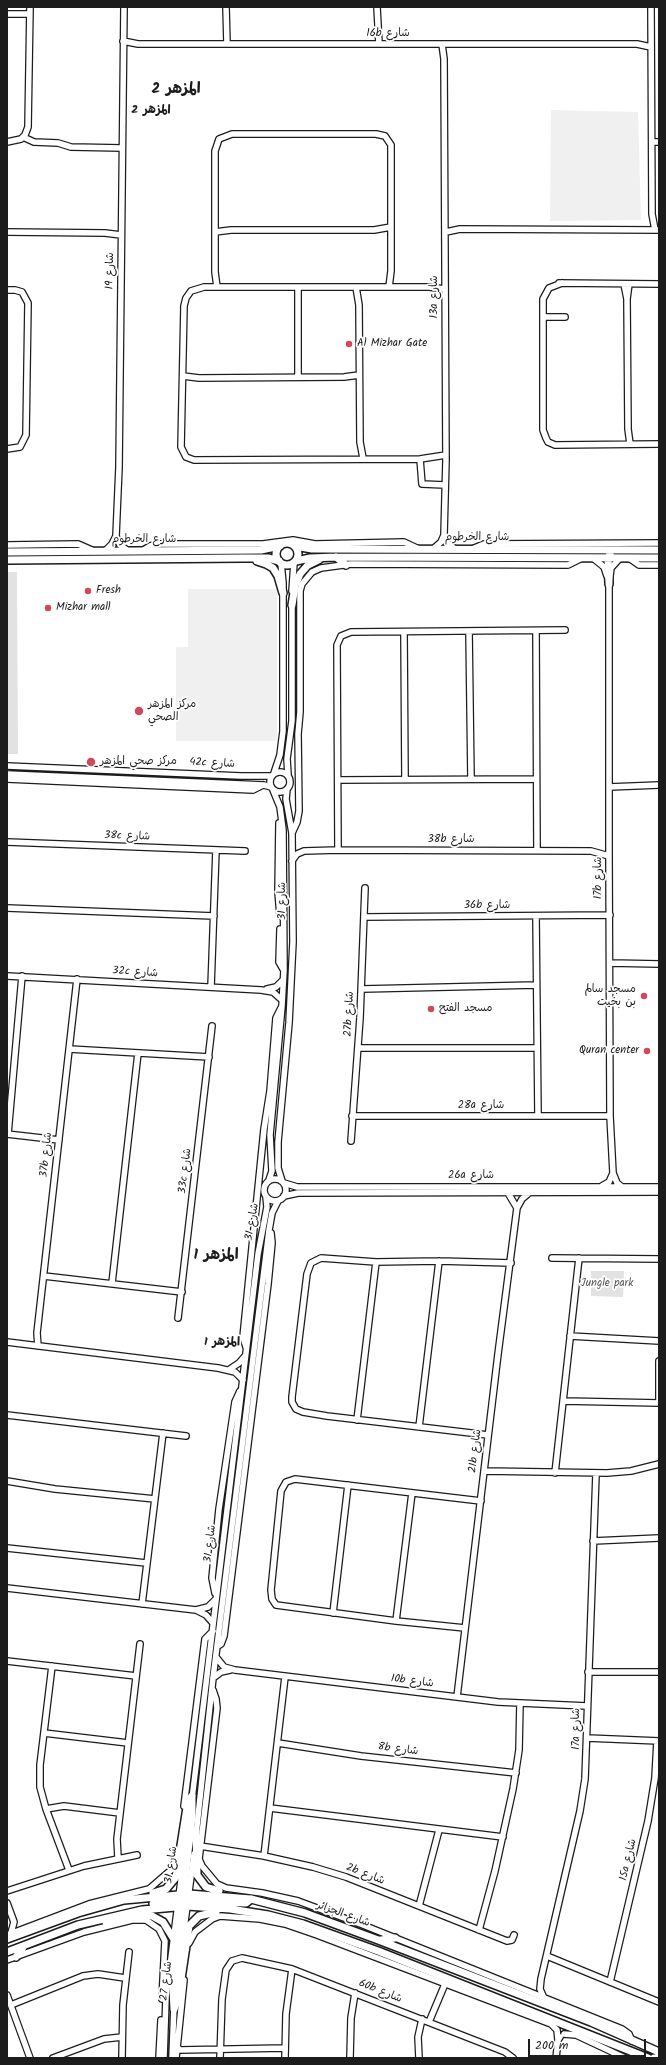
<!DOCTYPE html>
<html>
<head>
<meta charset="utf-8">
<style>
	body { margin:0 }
	#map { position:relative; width:666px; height:2065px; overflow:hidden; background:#fff; font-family:Kalam,sans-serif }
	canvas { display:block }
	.frame { position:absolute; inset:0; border:8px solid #1c1c1c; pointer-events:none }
	.scale { position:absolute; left:528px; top:2039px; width:118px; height:18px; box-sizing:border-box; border:2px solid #1c1c1c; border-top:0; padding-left:5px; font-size:12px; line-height:14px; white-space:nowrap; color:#1c1c1c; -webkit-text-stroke:3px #fff; paint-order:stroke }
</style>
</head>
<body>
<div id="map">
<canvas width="666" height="2065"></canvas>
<div class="frame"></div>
<div class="scale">200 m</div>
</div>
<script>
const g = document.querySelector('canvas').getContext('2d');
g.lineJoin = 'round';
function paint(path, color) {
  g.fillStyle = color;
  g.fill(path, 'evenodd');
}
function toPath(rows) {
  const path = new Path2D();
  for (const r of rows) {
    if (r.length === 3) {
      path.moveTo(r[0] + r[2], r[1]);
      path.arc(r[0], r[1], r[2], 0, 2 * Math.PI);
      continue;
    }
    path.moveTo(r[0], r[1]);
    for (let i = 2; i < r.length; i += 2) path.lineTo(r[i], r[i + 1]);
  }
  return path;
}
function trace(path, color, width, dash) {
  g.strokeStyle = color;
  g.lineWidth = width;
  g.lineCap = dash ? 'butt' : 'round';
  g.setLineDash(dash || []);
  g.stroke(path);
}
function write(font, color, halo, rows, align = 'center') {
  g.font = font + ' Kalam,"Playpen Sans Arabic",sans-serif';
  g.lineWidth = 3.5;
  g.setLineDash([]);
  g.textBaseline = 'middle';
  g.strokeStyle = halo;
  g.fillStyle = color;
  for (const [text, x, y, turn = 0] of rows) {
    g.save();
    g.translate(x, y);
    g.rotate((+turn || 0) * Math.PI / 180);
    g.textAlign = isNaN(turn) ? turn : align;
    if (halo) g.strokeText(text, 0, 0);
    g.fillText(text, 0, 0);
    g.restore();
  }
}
const built = toPath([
	[551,110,638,112,641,220,550,221],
	[188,589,277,589,277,741,176,741,176,647,188,647]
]);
const green = toPath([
	[7,572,17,572,18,754,7,754],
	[591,1271,624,1271,623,1297,591,1296]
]);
const minor = toPath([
	[226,7,227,44],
	[377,7,379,44],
	[651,7,652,214,655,230],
	[7,14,30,14],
	[123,41,138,44,637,44,651,47],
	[23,137,34,142,58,143,71,147,122,148],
	[7,142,21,139,25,135,28,127,30,7],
	[652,142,659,142],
	[7,232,105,233,121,235],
	[215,232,231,230,374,230,391,227],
	[446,232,460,229,659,230],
	[559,283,659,284],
	[562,283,549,288,543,299,543,430,546,438,548,442,555,445,659,444],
	[624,284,627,299,628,429,630,444],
	[217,287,215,272,215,151,219,139,232,134,376,134,385,136,391,145,391,271,389,287],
	[298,287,298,377],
	[356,287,359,305,360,442,363,458],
	[445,289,429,287,204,287,191,291,186,298,184,306,181,447,186,457,194,460,420,459,446,455],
	[7,290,15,290,22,292,28,303,26,435,20,447,7,449],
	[627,299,629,284],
	[543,317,565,317],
	[183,376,199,378,344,377,359,375],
	[420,459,422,484,445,485],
	[444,535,446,542,455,549],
	[116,536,120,545,127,550],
	[7,545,78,544,94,551],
	[433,549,441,542,444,535,446,460,444,59,442,44],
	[472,549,484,544,659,543],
	[106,550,112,544,116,536,119,467,124,7],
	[142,551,150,546,158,544,263,544,293,540,315,544,404,542,419,549],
	[593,558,604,567,607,576],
	[620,558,611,568,609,584,609,856,610,1116,613,1173,617,1183,622,1187],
	[629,558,639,565,659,565],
	[292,591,294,563],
	[469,631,471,779],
	[536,631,537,850],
	[404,632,405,779],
	[7,766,241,776,271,776],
	[280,782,10],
	[274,773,280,755,283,731,283,583,281,563],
	[7,774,264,785,271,787],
	[288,775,287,759,292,721,292,602],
	[7,779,253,790,263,785],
	[338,780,536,779],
	[609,787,659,785],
	[279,823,278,892,280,916],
	[292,833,297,822,299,811,298,734,300,712,300,591,302,584,312,572,321,568,351,564,568,565,582,558],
	[7,842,245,851],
	[338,850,337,645,341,636,351,632,565,630],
	[292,861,297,854,304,851,338,850,591,851,609,856],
	[7,908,214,916],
	[536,916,538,1116],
	[364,917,610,915],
	[280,929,279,962,283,969],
	[610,963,659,964],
	[7,976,261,990,273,992,282,1000],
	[211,987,216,850],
	[267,989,276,987,283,980],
	[362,989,536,985],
	[358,1048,537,1048],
	[69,1049,209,1057],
	[352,1116,610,1116],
	[7,1134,59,1140],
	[8,1134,22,976],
	[351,1141,360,1018,365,888],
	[275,1190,11],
	[269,1180,272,1171,270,1135,282,1006,284,970,283,830,280,807,273,790],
	[282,1181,278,1168,278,1142,289,1023,293,942,292,833,286,799,287,789],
	[284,1183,297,1187,659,1187],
	[602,1186,609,1182,613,1173],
	[508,1193,517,1208],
	[284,1196,298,1193,659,1192],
	[552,1258,659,1259],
	[44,1276,182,1292],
	[112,1283,138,1053],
	[178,1318,212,1026],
	[570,1336,659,1341],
	[7,1342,218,1368,235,1372,243,1380],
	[38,1346,37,1333,77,979],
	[246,1347,243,1337,264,1129,270,1091,276,1018,282,1006],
	[659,1361,659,1400],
	[230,1369,239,1363,245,1356],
	[563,1401,659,1403],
	[7,1415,186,1436],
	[357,1420,376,1262],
	[419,1427,439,1261],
	[488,1435,327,1416,303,1412,296,1409,292,1402,292,1397,307,1274,311,1263,321,1258,376,1262,439,1261,511,1263],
	[484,1471,607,1473,631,1471,659,1464],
	[555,1473,579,1258],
	[7,1481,55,1489,155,1499],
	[593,1541,659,1538],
	[7,1548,146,1563],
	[7,1588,196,1610,206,1615,213,1623],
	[215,1593,212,1578,219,1509,235,1402,240,1391],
	[142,1604,163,1433],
	[196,1610,208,1607,215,1600],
	[333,1613,348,1485],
	[396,1621,412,1493],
	[465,1628,396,1621,276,1605,272,1599,271,1590,281,1491,286,1482,295,1479,481,1501],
	[218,1646,221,1644,224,1636,268,1284,272,1243,271,1233],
	[216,1657,224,1667,235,1670,498,1702,587,1706],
	[7,1661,136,1676],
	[52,1666,40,1765,40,1787,46,1809,69,1870],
	[588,1672,659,1672],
	[213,1678,221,1672,230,1670],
	[213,1690,216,1699,217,1708,199,1859,202,1866,217,1884,226,1888,262,1893,298,1901,363,1925,622,2029,629,2034,632,2041],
	[457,1697,498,1354,517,1208,522,1199,529,1193],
	[44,1733,128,1743],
	[587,1738,659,1741],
	[278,1743,361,1756,516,1773],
	[192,1799,258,1254,267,1207,266,1197],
	[184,1806,205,1639,213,1631],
	[270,1808,503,1837],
	[46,1809,64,1806,120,1813],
	[196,1835,213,1678,269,1230,272,1213,278,1201],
	[200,1846,264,1856,313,1867,346,1877,507,1941,512,1940,514,1935],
	[264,1856,285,1677],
	[118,1858,117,1839,140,1644],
	[7,1891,84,1866,137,1855],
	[7,1903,14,1922,11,1933],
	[419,1906,439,1830],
	[479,1930,495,1871,513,1789,519,1750,520,1703],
	[7,1935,89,1904,149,1889,171,1870,177,1858],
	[189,1943,195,1932,212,1919,220,1916,260,1919,285,1924,317,1935,551,2024,557,2030,558,2040],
	[547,1956,659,2002],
	[7,1960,84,1932,132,1920,146,1920,159,1929,165,1941,162,1999],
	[178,1974,194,1854],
	[610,1982,648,1821,655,1778,657,1741],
	[7,1995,30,2058],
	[544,1998,540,1989,541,1979,580,1811,585,1779,596,1474],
	[11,2005,83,1976,98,1974,125,1978],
	[429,2022,445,1984],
	[564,2034,576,2035,625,2058],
	[177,2047,180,2050,285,2048],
	[53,2058,104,2039,122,2037],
	[122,2058,123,2005,129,1952],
	[159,2058,161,2020],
	[164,2058,166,1997,187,1834],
	[172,2058,174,2006],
	[176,2058,184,1980],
	[220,2058,222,1999,226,1970,232,1961,242,1958,292,1969,505,2052,513,2058],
	[285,2058,286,2014,292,1969],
	[350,2058,351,2018,355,1993],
	[419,2058,418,2037,422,2019],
	[556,2058,558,2040,560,2037]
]);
const major = toPath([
	[287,554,11],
	[295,546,312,549,659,550],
	[7,552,261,550,280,546],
	[336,557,346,565],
	[7,560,243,558,268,558,279,561],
	[257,561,266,564,273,568,278,576,283,593],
	[296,561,310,558,336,557,659,558],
	[609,584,608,558,610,554],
	[292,605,295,586,300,574,308,565,320,559],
	[196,1831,197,1875,206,1887,219,1891],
	[153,1893,166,1889,176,1877,188,1801,192,1796],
	[183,1897,192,1816,192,1796],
	[181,1903,188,1901,246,1903,251,1899],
	[153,1904,182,1900,189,1894],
	[106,1922,140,1915,152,1916,163,1922,173,1938],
	[7,1939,78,1913,124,1900,189,1894,251,1899,305,1913,381,1941,591,2022,659,2052],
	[381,1940,395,1938],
	[7,1952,78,1925,142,1910,187,1906,230,1909,268,1915,303,1924,378,1951,648,2058],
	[16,1957,24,1946],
	[174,2009,178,1999,189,1926,199,1916,216,1912],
	[174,2009,173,1990,182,1904],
	[654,2058,656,2058]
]);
const markers = [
	[349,344,4,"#d1495b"],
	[88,591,4,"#d1495b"],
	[48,608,4,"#d1495b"],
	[139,711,5,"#d1495b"],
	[91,762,5,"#d1495b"],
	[644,996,4,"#d1495b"],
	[431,1009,4,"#d1495b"],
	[647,1051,4,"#d1495b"]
];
const streetNames = [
	["16b شارع",388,34],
	["شارع 19",111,271,-89],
	["13a شارع",435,297,-90],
	["شارع الخرطوم",477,538],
	["شارع الخرطوم",144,540],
	["42c شارع",212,764,3],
	["38c شارع",127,837,2],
	["38b شارع",451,840],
	["17b شارع",599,878,-90],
	["شارع 31",283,901,-90],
	["36b شارع",487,906],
	["32c شارع",135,973,4],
	["27b شارع",350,1014,-87],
	["28a شارع",481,1106],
	["37b شارع",47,1155,-84],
	["33c شارع",186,1171,-83],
	["26a شارع",471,1176],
	["شارع 31",253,1222,-80],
	["21b شارع",476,1451,-83],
	["شارع 31",211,1544,-83],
	["10b شارع",412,1682,7],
	["17a شارع",577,1729,-90],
	["8b شارع",398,1750,7],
	["15a شارع",629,1860,-77],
	["شارع 31",172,1865,-82],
	["2b شارع",365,1875,21],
	["شارع الجزائر",343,1915,20],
	["شارع 27",167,1981,-83],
	["60b شارع",380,1992,22]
];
const poiNames = [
	["Al Mizhar Gate",357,344],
	["Fresh",96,591],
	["Mizhar mall",56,608],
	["مركز المزهر",148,705],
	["الصحي",148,718],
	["مركز صحي المزهر",100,762],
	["مسجد سالم",636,990,"right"],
	["بن بخيت",636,1003,"right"],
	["مسجد الفتح",439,1009],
	["Quran center",639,1051,"right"]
];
const parkNames = [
	["Jungle park",607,1284]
];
const neighbourhoodNames = [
	["المزهر 2",151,111],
	["المزهر 1",222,1343]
];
const districtNames = [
	["المزهر 2",176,90],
	["المزهر 1",216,1256]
];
paint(built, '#f0f0f0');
paint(green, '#e2e2e2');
trace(minor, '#1c1c1c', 8);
trace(major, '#1c1c1c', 10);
trace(minor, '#fff', 5.5);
trace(major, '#fff', 7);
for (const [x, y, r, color] of markers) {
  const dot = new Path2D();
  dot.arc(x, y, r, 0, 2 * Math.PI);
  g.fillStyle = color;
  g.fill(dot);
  trace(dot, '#fff', 1.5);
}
write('11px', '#1c1c1c', '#fff', streetNames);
write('11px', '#1c1c1c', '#fff', poiNames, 'left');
write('11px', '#575757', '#fff', parkNames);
write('bold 12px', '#1c1c1c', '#fff', neighbourhoodNames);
write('bold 15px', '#1c1c1c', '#fff', districtNames);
</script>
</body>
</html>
